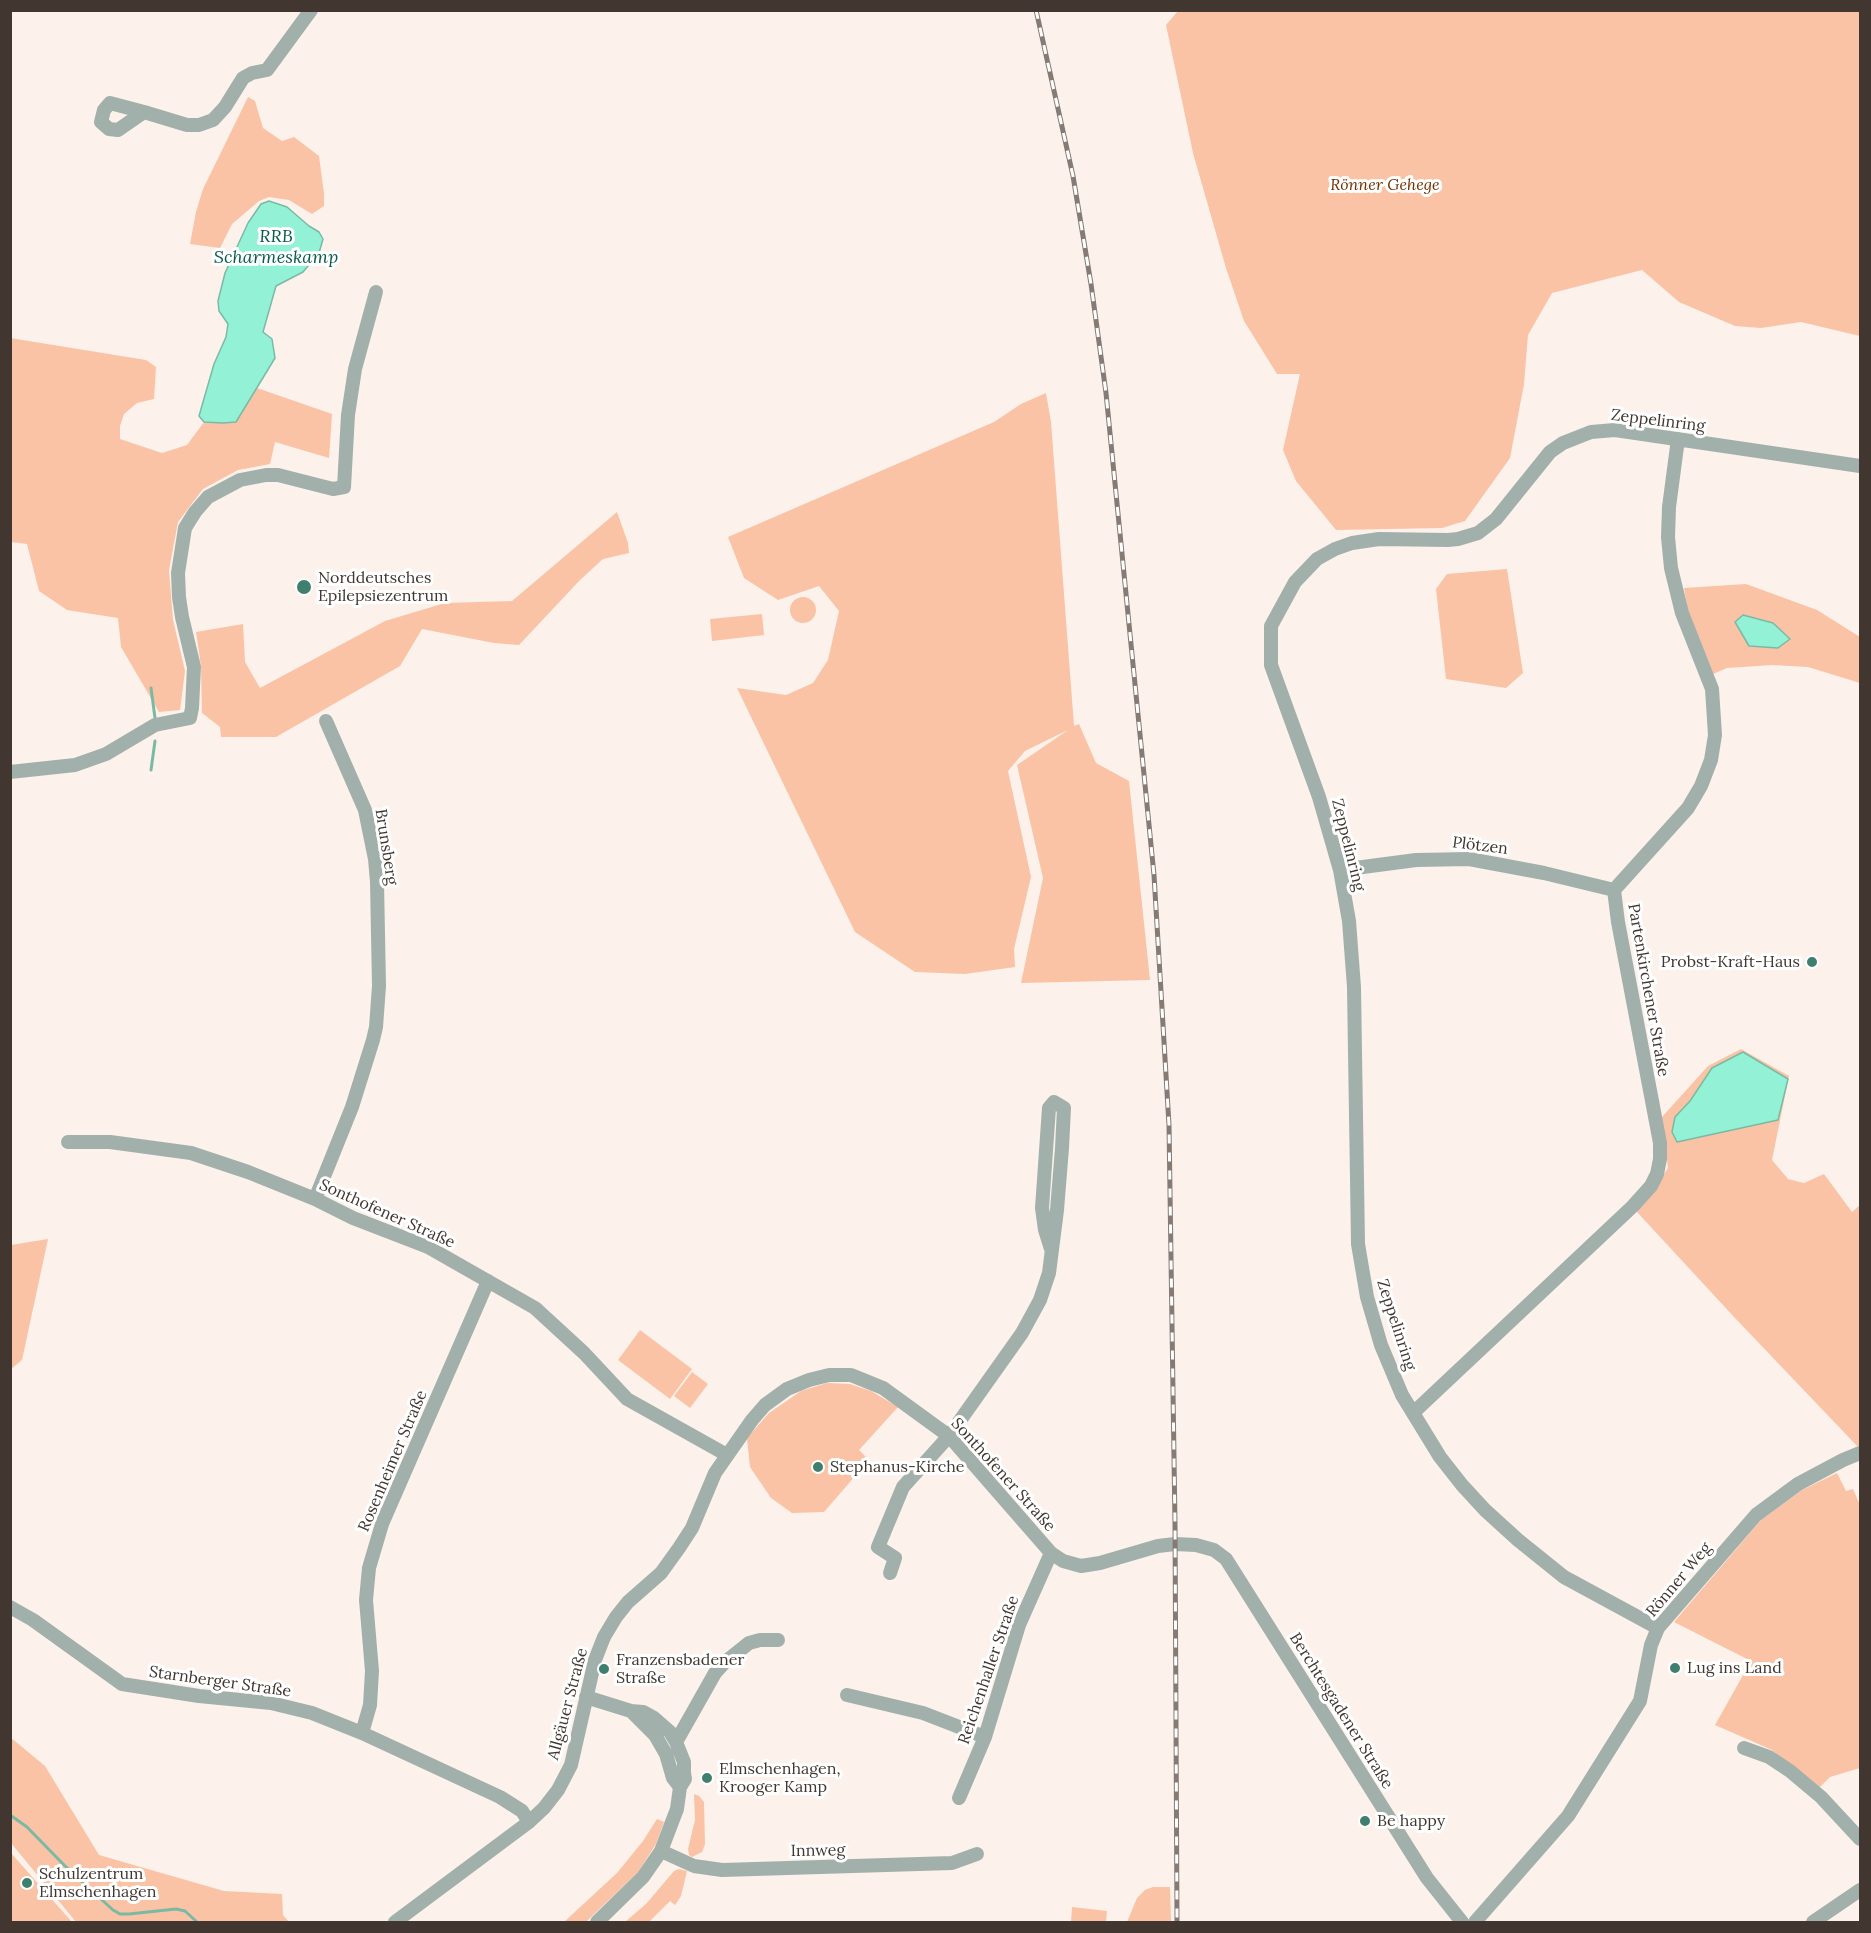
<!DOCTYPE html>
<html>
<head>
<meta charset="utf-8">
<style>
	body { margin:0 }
	#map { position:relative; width:1871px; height:1933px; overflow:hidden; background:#fdf1eb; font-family:Lora,serif }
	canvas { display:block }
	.frame { position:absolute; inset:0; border:12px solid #413630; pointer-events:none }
</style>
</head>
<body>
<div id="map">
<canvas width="1871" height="1933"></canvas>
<div class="frame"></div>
</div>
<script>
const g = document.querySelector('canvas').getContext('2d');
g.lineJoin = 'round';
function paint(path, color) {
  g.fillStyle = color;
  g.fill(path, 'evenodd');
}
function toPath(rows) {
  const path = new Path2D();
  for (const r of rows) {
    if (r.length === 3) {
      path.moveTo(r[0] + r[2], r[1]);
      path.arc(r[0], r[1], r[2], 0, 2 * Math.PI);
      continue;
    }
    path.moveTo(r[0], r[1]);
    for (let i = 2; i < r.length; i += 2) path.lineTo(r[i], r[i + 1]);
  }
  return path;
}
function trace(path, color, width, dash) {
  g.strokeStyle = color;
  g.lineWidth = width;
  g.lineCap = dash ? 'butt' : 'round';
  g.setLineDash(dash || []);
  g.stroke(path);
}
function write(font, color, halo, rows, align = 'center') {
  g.font = font + ' Lora,serif';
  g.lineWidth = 6;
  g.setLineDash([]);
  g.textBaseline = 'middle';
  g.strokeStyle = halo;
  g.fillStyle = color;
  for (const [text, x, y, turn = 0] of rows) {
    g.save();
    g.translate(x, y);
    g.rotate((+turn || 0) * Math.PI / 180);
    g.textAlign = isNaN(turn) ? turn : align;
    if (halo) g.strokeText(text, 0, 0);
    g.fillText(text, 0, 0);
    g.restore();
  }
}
const green = toPath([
	[1178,11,1860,11,1860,336,1801,322,1761,328,1735,326,1679,302,1642,270,1552,293,1528,335,1524,384,1510,458,1465,521,1442,528,1336,530,1296,481,1283,450,1300,374,1277,374,1244,321,1226,268,1193,153,1166,25],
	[248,97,255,101,263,128,282,141,294,137,319,156,324,194,324,206,312,214,289,200,269,197,259,201,232,224,220,248,190,244,196,212,203,189],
	[10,338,146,360,156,367,154,399,137,403,124,414,120,426,120,439,162,453,187,445,204,422,223,423,236,422,257,388,332,414,329,458,275,442,270,464,238,470,203,489,178,522,169,570,173,620,185,671,180,710,159,712,121,647,118,618,67,610,39,591,27,544,11,542],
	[1046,393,1051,422,1074,726,1079,724,1096,763,1129,781,1150,980,1021,983,1043,878,1017,765,1068,730,1025,751,1008,771,1031,877,1014,949,1015,967,965,974,915,972,855,932,737,688,786,695,813,683,828,660,839,611,819,586,778,600,744,578,728,537,994,422,1021,404],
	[617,512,628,543,629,553,603,559,580,580,519,645,494,643,422,629,400,666,276,737,221,737,220,727,202,713,201,666,196,632,243,624,245,662,260,688,385,621,445,603,512,601],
	[1507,569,1523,673,1506,688,1446,679,1436,589,1447,574],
	[1746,584,1817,610,1860,637,1860,683,1808,667,1772,665,1727,668,1713,674,1688,611,1684,588],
	[803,610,13],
	[762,614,764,635,712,641,710,619],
	[1741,1049,1789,1076,1772,1160,1788,1179,1804,1183,1824,1174,1852,1212,1860,1205,1860,1448,1859,1448,1735,1318,1637,1212,1668,1168,1662,1117,1708,1066],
	[1690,1101,1778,1119,1737,1128,1676,1117],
	[48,1239,22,1360,11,1369,11,1245],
	[640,1330,692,1369,670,1399,618,1360],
	[692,1372,708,1384,690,1408,674,1396],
	[827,1383,850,1384,871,1391,898,1407,859,1450,869,1460,824,1512,792,1513,771,1498,750,1467,747,1438,769,1413,801,1391],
	[1837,1473,1846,1491,1853,1489,1860,1505,1860,1768,1830,1777,1818,1789,1772,1750,1715,1725,1751,1661,1674,1622,1761,1520,1802,1490],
	[10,1737,45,1766,99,1855,224,1891,282,1894,283,1915,289,1922,76,1922,11,1843],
	[694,1794,699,1796,704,1802,705,1844,702,1852,692,1857,689,1855,688,1849,695,1820],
	[657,1819,664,1822,656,1844,638,1872,586,1922,564,1922,617,1873,643,1841],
	[10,1853,11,1853,72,1922,11,1922],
	[679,1869,687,1871,681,1896,675,1905,670,1901,649,1922,625,1922,646,1904,674,1871],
	[1153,1887,1170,1887,1171,1922,1127,1922,1137,1898,1145,1890],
	[1072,1907,1107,1911,1106,1922,1071,1922]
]);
const water = toPath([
	[269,201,287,207,309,226,319,232,323,239,319,253,303,272,276,286,263,332,272,339,275,358,236,422,223,423,204,422,199,416,214,364,226,337,228,324,219,311,218,301,225,273,248,223,261,204,269,201],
	[1743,615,1773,623,1790,639,1778,648,1749,646,1735,622,1743,615],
	[1743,1052,1788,1079,1778,1120,1677,1142,1672,1132,1675,1117,1690,1101,1712,1068,1743,1052]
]);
const stream = toPath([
	[151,688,155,718],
	[151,770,155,741],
	[10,1815,27,1827,64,1865,113,1910,120,1914,129,1914,176,1909,185,1911,197,1922]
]);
const minor = toPath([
	[144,112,118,130,109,129,101,122,104,110,110,103,144,112,187,125,199,125,213,120,225,107,243,78,252,73,267,70,311,10],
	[10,772,75,765,106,754,155,725,190,718,192,708,194,667,182,617,179,597,178,573,185,528,195,512,208,497,240,480,266,475,278,475,333,489,344,487,348,415,355,369,376,292],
	[1340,870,1416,860,1469,859,1544,873,1614,890],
	[68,1142,110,1142,191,1153,248,1172,315,1199,353,1218,428,1247,535,1308,584,1353,627,1399,727,1455],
	[315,1199,352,1107,373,1040,376,1027,379,986,377,882,375,859,365,810,326,721],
	[1413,1413,1633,1206,1651,1186,1657,1174,1660,1159,1660,1143,1618,922,1614,890,1688,808,1701,786,1711,760,1715,735,1712,689,1682,613,1671,568,1668,537,1669,507,1678,439],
	[890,1573,895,1558,878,1547,903,1487,949,1436,1022,1333,1040,1300,1049,1273,1057,1210,1062,1148,1064,1108,1054,1102,1049,1108,1042,1208,1045,1230,1051,1249],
	[10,1607,33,1620,122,1684,199,1696,271,1703,312,1713,362,1733,500,1797,522,1811,529,1822],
	[1658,1628,1564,1577,1518,1540,1485,1510,1462,1485,1440,1457,1402,1395,1381,1345,1367,1297,1358,1244,1354,987,1349,921,1340,870,1319,797,1271,665,1271,626,1295,582,1317,559,1335,549,1352,543,1379,539,1448,540,1458,539,1478,533,1496,519,1550,452,1563,443,1591,432,1615,430,1860,466],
	[847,1695,923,1713,985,1737],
	[586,1697,631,1711,643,1712,654,1718,670,1732,676,1742,684,1762,684,1773,685,1779,680,1787,677,1809,661,1851,643,1877,597,1922],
	[631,1711,655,1735,666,1754,673,1778,680,1787],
	[362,1733,370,1705,372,1671,366,1600,369,1568,382,1524,488,1281],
	[676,1742,715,1673,724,1663,749,1643,760,1640,778,1640],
	[1744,1748,1769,1757,1790,1771,1821,1797,1860,1839],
	[959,1798,985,1737,1019,1625,1051,1553],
	[661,1851,694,1866,722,1870,952,1863,977,1854],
	[395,1922,529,1822,544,1808,558,1790,571,1765,595,1660,604,1637,616,1617,628,1602,661,1573,679,1548,692,1528,715,1473,752,1420,765,1405,787,1389,809,1380,829,1375,851,1375,883,1388,949,1436,1051,1553,1063,1561,1081,1566,1100,1563,1158,1546,1175,1544,1196,1545,1214,1550,1226,1559,1427,1878,1462,1922],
	[1475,1922,1568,1816,1640,1701,1651,1645,1658,1628,1756,1515,1798,1484,1843,1460,1860,1453],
	[1813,1922,1860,1890]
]);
const rail = toPath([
	[1036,10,1073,176,1091,284,1106,393,1154,875,1169,1125,1175,1524,1177,1922]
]);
const markers = [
	[304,587,8,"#3f7f6d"],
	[1812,962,6,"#3f7f6d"],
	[818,1467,6,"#3f7f6d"],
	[1675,1668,6,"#3f7f6d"],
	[604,1669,6,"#3f7f6d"],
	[707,1778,6,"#3f7f6d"],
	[1365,1821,6,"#3f7f6d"],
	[27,1883,6,"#3f7f6d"]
];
const parkNames = [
	["Rönner Gehege",1385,185]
];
const streetNames = [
	["Zeppelinring",1658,421,7],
	["Zeppelinring",1348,845,76],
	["Plötzen",1480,846,7],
	["Brunsberg",386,847,81],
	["Partenkirchener Straße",1648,990,80],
	["Sonthofener Straße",387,1214,24],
	["Zeppelinring",1396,1325,72],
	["Rosenheimer Straße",393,1461,-67],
	["Sonthofener Straße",1003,1475,48],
	["Rönner Weg",1679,1580,-50],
	["Reichenhaller Straße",989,1670,-71],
	["Starnberger Straße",220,1682,8],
	["Allgäuer Straße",568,1704,-75],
	["Berchtesgadener Straße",1341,1711,58],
	["Innweg",818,1851,-1]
];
const poiNames = [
	["Norddeutsches",318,578],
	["Epilepsiezentrum",318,596],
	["Probst-Kraft-Haus",1800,962,"right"],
	["Stephanus-Kirche",830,1467],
	["Franzensbadener",616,1660],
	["Straße",616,1678],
	["Lug ins Land",1687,1668],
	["Elmschenhagen,",719,1769],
	["Krooger Kamp",719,1787],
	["Be happy",1377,1821],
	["Schulzentrum",39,1874],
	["Elmschenhagen",39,1892]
];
const waterNames = [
	["RRB",276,237],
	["Scharmeskamp",276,258]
];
paint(green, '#fac3a5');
paint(water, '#93f2d6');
trace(water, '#7abaa4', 1.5);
trace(stream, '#7abaa4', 3);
trace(minor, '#a2b0ac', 14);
trace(rail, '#857a74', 5);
trace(rail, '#fff', 3, [9]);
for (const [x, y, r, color] of markers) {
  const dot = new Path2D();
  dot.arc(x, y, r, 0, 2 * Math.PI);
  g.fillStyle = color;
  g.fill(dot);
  trace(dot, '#fff', 2);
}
write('italic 16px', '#713202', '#fff', parkNames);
write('16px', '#413630', '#fff', streetNames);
write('16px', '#413630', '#fff', poiNames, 'left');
write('italic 18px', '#0b5c4b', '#fff', waterNames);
</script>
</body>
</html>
